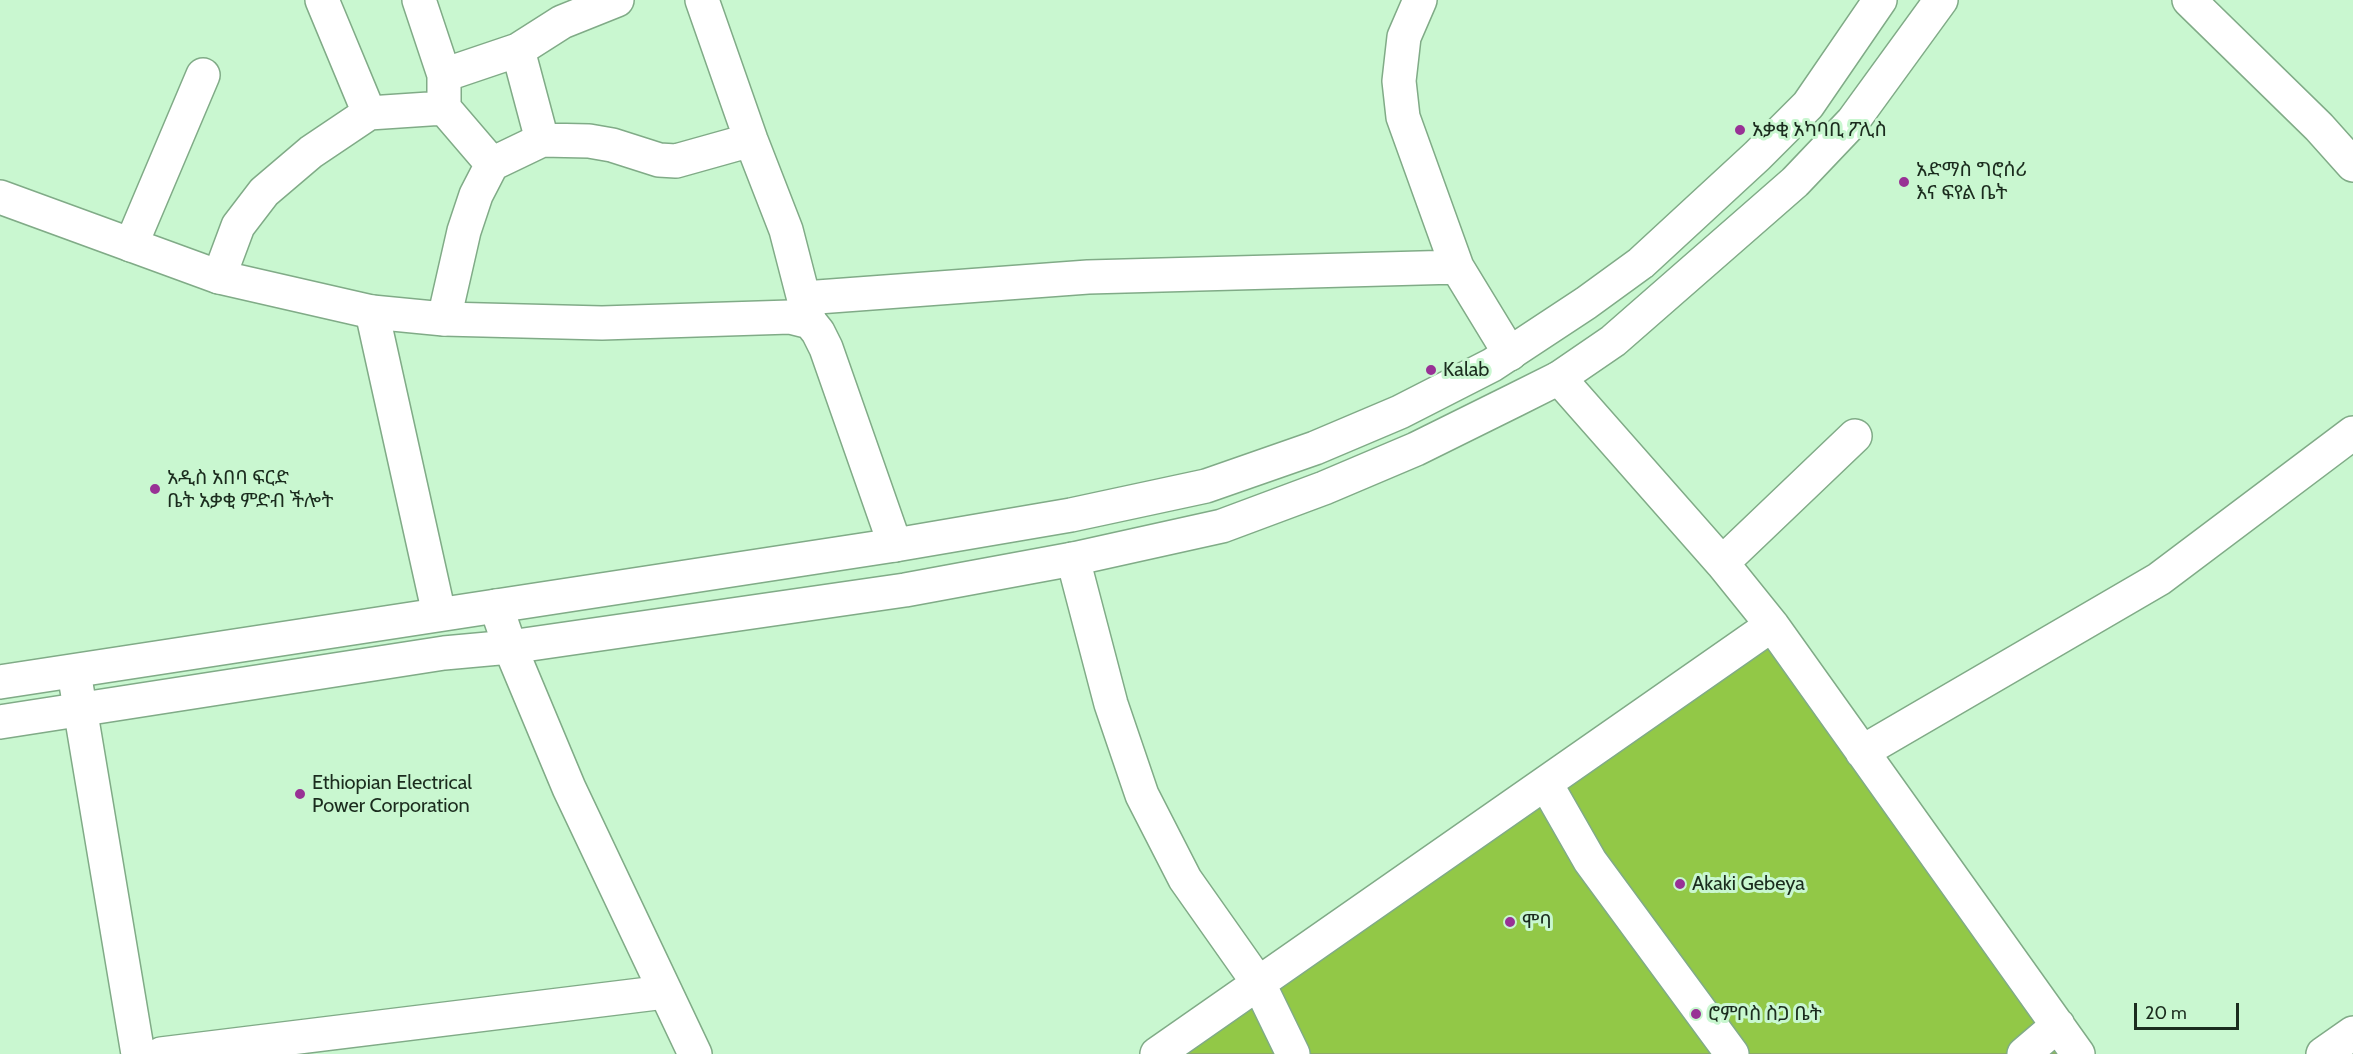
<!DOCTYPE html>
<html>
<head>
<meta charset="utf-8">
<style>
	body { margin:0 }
	#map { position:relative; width:2353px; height:1054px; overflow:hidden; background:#c9f7d0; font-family:Cabin,sans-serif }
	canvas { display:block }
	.scale { position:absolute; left:2134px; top:1003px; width:105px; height:27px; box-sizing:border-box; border:3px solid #1b2c1e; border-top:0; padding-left:8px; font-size:18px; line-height:21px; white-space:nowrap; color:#1b2c1e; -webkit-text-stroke:4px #c9f7d0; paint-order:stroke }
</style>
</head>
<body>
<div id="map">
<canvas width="2353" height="1054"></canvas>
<div class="scale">20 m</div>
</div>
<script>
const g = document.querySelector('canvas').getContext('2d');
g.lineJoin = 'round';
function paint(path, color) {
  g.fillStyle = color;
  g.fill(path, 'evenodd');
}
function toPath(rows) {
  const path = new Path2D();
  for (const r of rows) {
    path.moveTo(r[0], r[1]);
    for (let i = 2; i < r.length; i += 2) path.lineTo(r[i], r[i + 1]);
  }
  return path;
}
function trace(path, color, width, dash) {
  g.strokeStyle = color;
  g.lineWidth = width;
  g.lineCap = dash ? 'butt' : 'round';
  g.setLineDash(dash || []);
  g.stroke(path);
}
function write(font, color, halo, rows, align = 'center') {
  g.font = font + ' Cabin,"Noto Sans Ethiopic",sans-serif';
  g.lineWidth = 6;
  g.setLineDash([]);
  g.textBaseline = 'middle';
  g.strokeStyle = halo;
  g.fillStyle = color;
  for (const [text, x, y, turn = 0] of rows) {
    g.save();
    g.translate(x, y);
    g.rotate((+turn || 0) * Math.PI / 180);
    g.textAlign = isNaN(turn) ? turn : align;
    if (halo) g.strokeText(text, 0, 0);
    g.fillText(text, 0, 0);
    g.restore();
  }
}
const building = toPath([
	[1772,625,2078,1054,1160,1054,1772,625]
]);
const minor = toPath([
	[322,0,369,113],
	[419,0,444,75,444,108,492,164],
	[702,0,751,140,786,230,809,319],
	[1420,0,1404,37,1399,81,1403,117,1457,267],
	[2189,0,2319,127,2353,165],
	[518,50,542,140],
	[444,75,518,50,562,22,617,0],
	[131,245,203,75],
	[219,277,238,226,264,192,311,152,369,113,444,108],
	[804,298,1088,277,1457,267,1510,354],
	[372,312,439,614],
	[444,319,464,231,476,195,492,164,542,140,589,141,612,145,659,160,676,161,751,140],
	[1559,378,1722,563,1772,625,2078,1054],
	[1073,559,1111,704,1142,795,1185,879,1259,984,1293,1054],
	[1722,563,1855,436],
	[74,672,138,1054],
	[1862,752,2159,579,2353,433],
	[1546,784,1590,861,1732,1054],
	[161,1054,665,992],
	[1157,1054,1772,625],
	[2024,1054,2058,1025],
	[2323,1054,2353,1033]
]);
const tertiary = toPath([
	[496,606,510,647,569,788,695,1054]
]);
const secondary = toPath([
	[0,197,219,277,372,312,444,319,602,323,790,317,810,322,818,332,826,348,895,545]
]);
const primary = toPath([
	[0,682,895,545,1071,515,1206,486,1315,448,1400,412,1492,365,1586,303,1641,263,1757,156,1808,105,1880,0],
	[0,722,444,653,510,647,905,590,1073,559,1222,526,1324,488,1416,449,1515,400,1559,378,1613,341,1795,182,1853,121,1941,0]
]);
const markers = [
	[1740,130,6,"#983195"],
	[1904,182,6,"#983195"],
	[1431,370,6,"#983195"],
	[155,489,6,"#983195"],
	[300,794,6,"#983195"],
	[1680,884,6,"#983195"],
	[1510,922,6,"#983195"],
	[1696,1014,6,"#983195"]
];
const poiNames = [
	["አቃቂ አካባቢ ፖሊስ",1752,130],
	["አድማስ ግሮሰሪ",1916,170],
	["እና ፍየል ቤት",1916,193],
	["Kalab",1443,370],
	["አዲስ አበባ ፍርድ",167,478],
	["ቤት አቃቂ ምድብ ችሎት",167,501],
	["Ethiopian Electrical",312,783],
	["Power Corporation",312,806],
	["Akaki Gebeya",1692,884],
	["ሞባ",1522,922],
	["ሮምቦስ ስጋ ቤት",1708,1014]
];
paint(building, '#92c847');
trace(building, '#899f71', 1.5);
trace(minor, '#80ab87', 36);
trace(tertiary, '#80ab87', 36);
trace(secondary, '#80ab87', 36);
trace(primary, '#80ab87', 36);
trace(minor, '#fff', 33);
trace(tertiary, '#fff', 33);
trace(secondary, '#fff', 33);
trace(primary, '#fff', 33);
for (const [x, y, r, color] of markers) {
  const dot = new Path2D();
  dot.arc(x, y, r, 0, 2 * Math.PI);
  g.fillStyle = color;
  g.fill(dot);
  trace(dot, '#c9f7d0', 2);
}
write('20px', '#1b2c1e', '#c9f7d0', poiNames, 'left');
</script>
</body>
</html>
